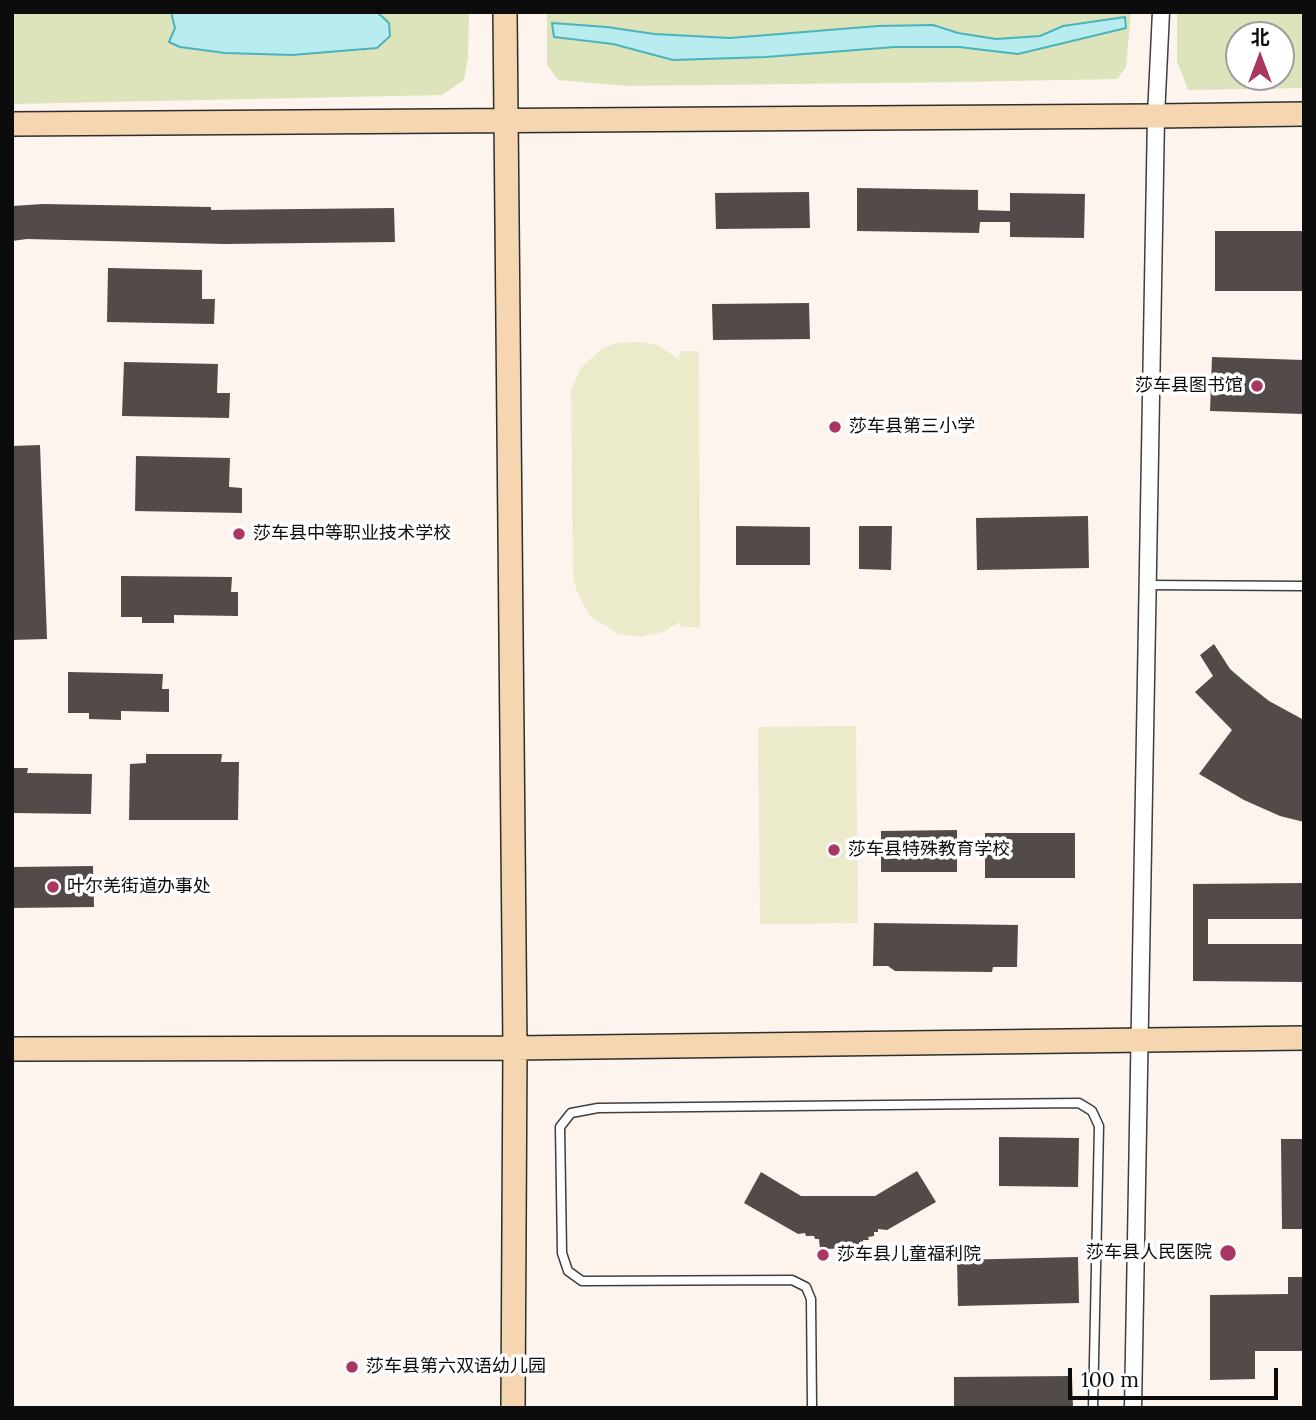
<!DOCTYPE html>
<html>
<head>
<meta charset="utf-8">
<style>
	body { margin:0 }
	#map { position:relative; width:1316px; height:1420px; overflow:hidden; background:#fdf4ed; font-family:Lora,"Noto Sans SC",serif }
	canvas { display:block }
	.frame { position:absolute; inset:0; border:14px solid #0c0c0c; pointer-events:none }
	.north { position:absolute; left:1225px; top:21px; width:70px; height:70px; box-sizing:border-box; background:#fff; border:2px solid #9e9e9e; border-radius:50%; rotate:0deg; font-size:19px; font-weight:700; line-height:28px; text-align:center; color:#0c0c0c }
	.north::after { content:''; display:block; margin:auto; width:24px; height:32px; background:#aa3662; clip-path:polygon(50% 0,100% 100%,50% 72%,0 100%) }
	.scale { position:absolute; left:1068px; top:1368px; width:210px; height:32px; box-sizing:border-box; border:4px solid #0c0c0c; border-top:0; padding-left:9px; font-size:21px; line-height:24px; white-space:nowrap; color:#0c0c0c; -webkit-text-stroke:5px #fff; paint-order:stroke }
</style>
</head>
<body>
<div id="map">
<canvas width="1316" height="1420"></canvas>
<div class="frame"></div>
<div class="north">北</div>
<div class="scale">100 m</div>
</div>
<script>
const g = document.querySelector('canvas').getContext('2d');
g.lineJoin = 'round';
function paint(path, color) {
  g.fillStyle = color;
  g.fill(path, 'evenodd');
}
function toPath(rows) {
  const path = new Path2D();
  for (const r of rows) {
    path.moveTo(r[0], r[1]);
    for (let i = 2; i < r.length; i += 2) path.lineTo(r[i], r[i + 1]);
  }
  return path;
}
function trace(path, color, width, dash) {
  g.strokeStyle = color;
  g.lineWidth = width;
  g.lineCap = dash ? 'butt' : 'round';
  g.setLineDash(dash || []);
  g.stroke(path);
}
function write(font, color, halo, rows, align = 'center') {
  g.font = font + ' Lora,"Noto Sans SC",serif';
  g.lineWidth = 7;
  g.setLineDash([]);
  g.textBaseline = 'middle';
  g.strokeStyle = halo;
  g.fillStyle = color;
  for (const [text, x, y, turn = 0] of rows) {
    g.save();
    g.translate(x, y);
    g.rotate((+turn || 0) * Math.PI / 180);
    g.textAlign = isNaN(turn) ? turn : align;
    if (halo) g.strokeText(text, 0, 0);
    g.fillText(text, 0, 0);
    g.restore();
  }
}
const green = toPath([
	[12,12,469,12,468,57,464,80,442,95,12,104],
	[547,12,1131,12,1126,67,1117,79,958,82,627,86,558,80,547,65],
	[1177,12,1304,12,1304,88,1188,90,1177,61],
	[1239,35,1281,35,1281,77,1239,77]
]);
const pitch = toPath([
	[641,342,658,345,679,360,680,351,699,351,700,627,681,627,680,622,663,632,640,637,618,634,589,615,577,592,573,577,571,391,580,369,599,351,615,343],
	[856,726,858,923,760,924,758,727]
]);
const water = toPath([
	[171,12,377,12,389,23,390,36,377,48,292,55,225,53,180,47,169,42,175,28,171,12],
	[1125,17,1126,28,1018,54,959,47,895,47,766,57,673,60,613,44,554,37,552,23,607,27,654,34,730,38,878,26,933,25,958,33,996,39,1040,36,1063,26,1125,17]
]);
const building = toPath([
	[857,188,978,190,978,210,1010,211,1010,193,1085,194,1084,238,1010,237,1010,222,980,222,979,233,857,231],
	[809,192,810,228,716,229,715,193],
	[43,204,211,207,211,210,394,208,395,242,224,244,27,239,12,241,12,206],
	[1215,231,1304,231,1304,291,1215,291],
	[108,268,202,270,202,299,215,299,214,324,107,322],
	[809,303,810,339,713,340,712,304],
	[1212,357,1304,360,1304,414,1210,411],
	[124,362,218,364,217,393,230,393,229,418,122,416],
	[40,445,47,639,12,640,12,446],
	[136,456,230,458,229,487,242,488,242,513,135,511],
	[1088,516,1089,568,977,570,976,518],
	[736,526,810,527,810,565,736,565],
	[859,526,892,526,891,570,859,569],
	[121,576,232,577,231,592,238,592,238,616,174,615,174,623,142,623,142,617,121,617],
	[1214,644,1230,669,1245,682,1269,701,1304,720,1304,822,1280,816,1244,800,1199,774,1232,730,1195,692,1213,676,1200,655],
	[68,672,163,674,162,689,169,689,169,712,121,711,121,720,89,719,89,713,68,713],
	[146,754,222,754,221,762,239,762,238,820,129,820,130,764,146,763],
	[12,768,28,768,27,773,92,774,91,814,12,813],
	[957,830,957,872,881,872,881,831],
	[985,833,1075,833,1075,878,985,878],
	[93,866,94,907,12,908,12,867],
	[1304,883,1304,919,1208,919,1208,944,1304,944,1304,982,1193,981,1193,884],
	[874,923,1018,925,1017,967,993,967,992,972,895,971,888,966,873,966],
	[999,1137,1079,1138,1078,1187,999,1186],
	[1281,1139,1304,1139,1304,1229,1282,1229],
	[917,1171,936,1202,887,1230,878,1229,878,1232,874,1232,874,1236,868,1237,869,1240,863,1240,864,1248,820,1249,819,1239,815,1239,814,1236,806,1236,805,1233,798,1234,744,1203,761,1172,801,1196,875,1196],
	[1078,1257,1079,1303,958,1306,957,1260],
	[1288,1277,1304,1277,1304,1351,1255,1351,1255,1379,1210,1380,1210,1295,1288,1294],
	[1072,1376,1073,1408,954,1408,954,1377]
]);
const lane = toPath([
	[1147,585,1304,586],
	[812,1408,811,1299,806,1287,792,1280,582,1281,568,1271,562,1253,560,1127,571,1113,598,1108,1079,1103,1092,1111,1099,1126,1093,1408]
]);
const street = toPath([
	[1133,1408,1156,116,1161,12]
]);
const secondary = toPath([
	[505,12,515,1048,513,1408],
	[12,124,1156,116,1304,114],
	[12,1049,515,1048,1304,1038]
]);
const markers = [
	[1257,386,7,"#aa3662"],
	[835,427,7,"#aa3662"],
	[239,534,7,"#aa3662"],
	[834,850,7,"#aa3662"],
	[53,887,7,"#aa3662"],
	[1228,1253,9,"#aa3662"],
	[823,1255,7,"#aa3662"],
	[352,1367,7,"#aa3662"]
];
const poiNames = [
	["莎车县图书馆",1243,386,"right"],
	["莎车县第三小学",849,427],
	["莎车县中等职业技术学校",253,534],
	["莎车县特殊教育学校",848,850],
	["叶尔羌街道办事处",67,887],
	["莎车县人民医院",1212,1253,"right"],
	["莎车县儿童福利院",837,1255],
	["莎车县第六双语幼儿园",366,1367]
];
paint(green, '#dde3bb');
paint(pitch, '#ebebcc');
paint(water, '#b8ecee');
trace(water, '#49b4bb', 2);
paint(building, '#534a4a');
trace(lane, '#3f3f3f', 11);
trace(street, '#3f3f3f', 19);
trace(secondary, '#2e2e2e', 26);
trace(lane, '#fff', 8);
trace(street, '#fff', 16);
trace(secondary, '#f5d6b0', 23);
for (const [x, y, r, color] of markers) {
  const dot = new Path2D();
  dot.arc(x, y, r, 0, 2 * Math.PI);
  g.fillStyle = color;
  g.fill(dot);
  trace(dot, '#fff', 2.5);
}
write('18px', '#0c0c0c', '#fff', poiNames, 'left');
</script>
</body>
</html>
